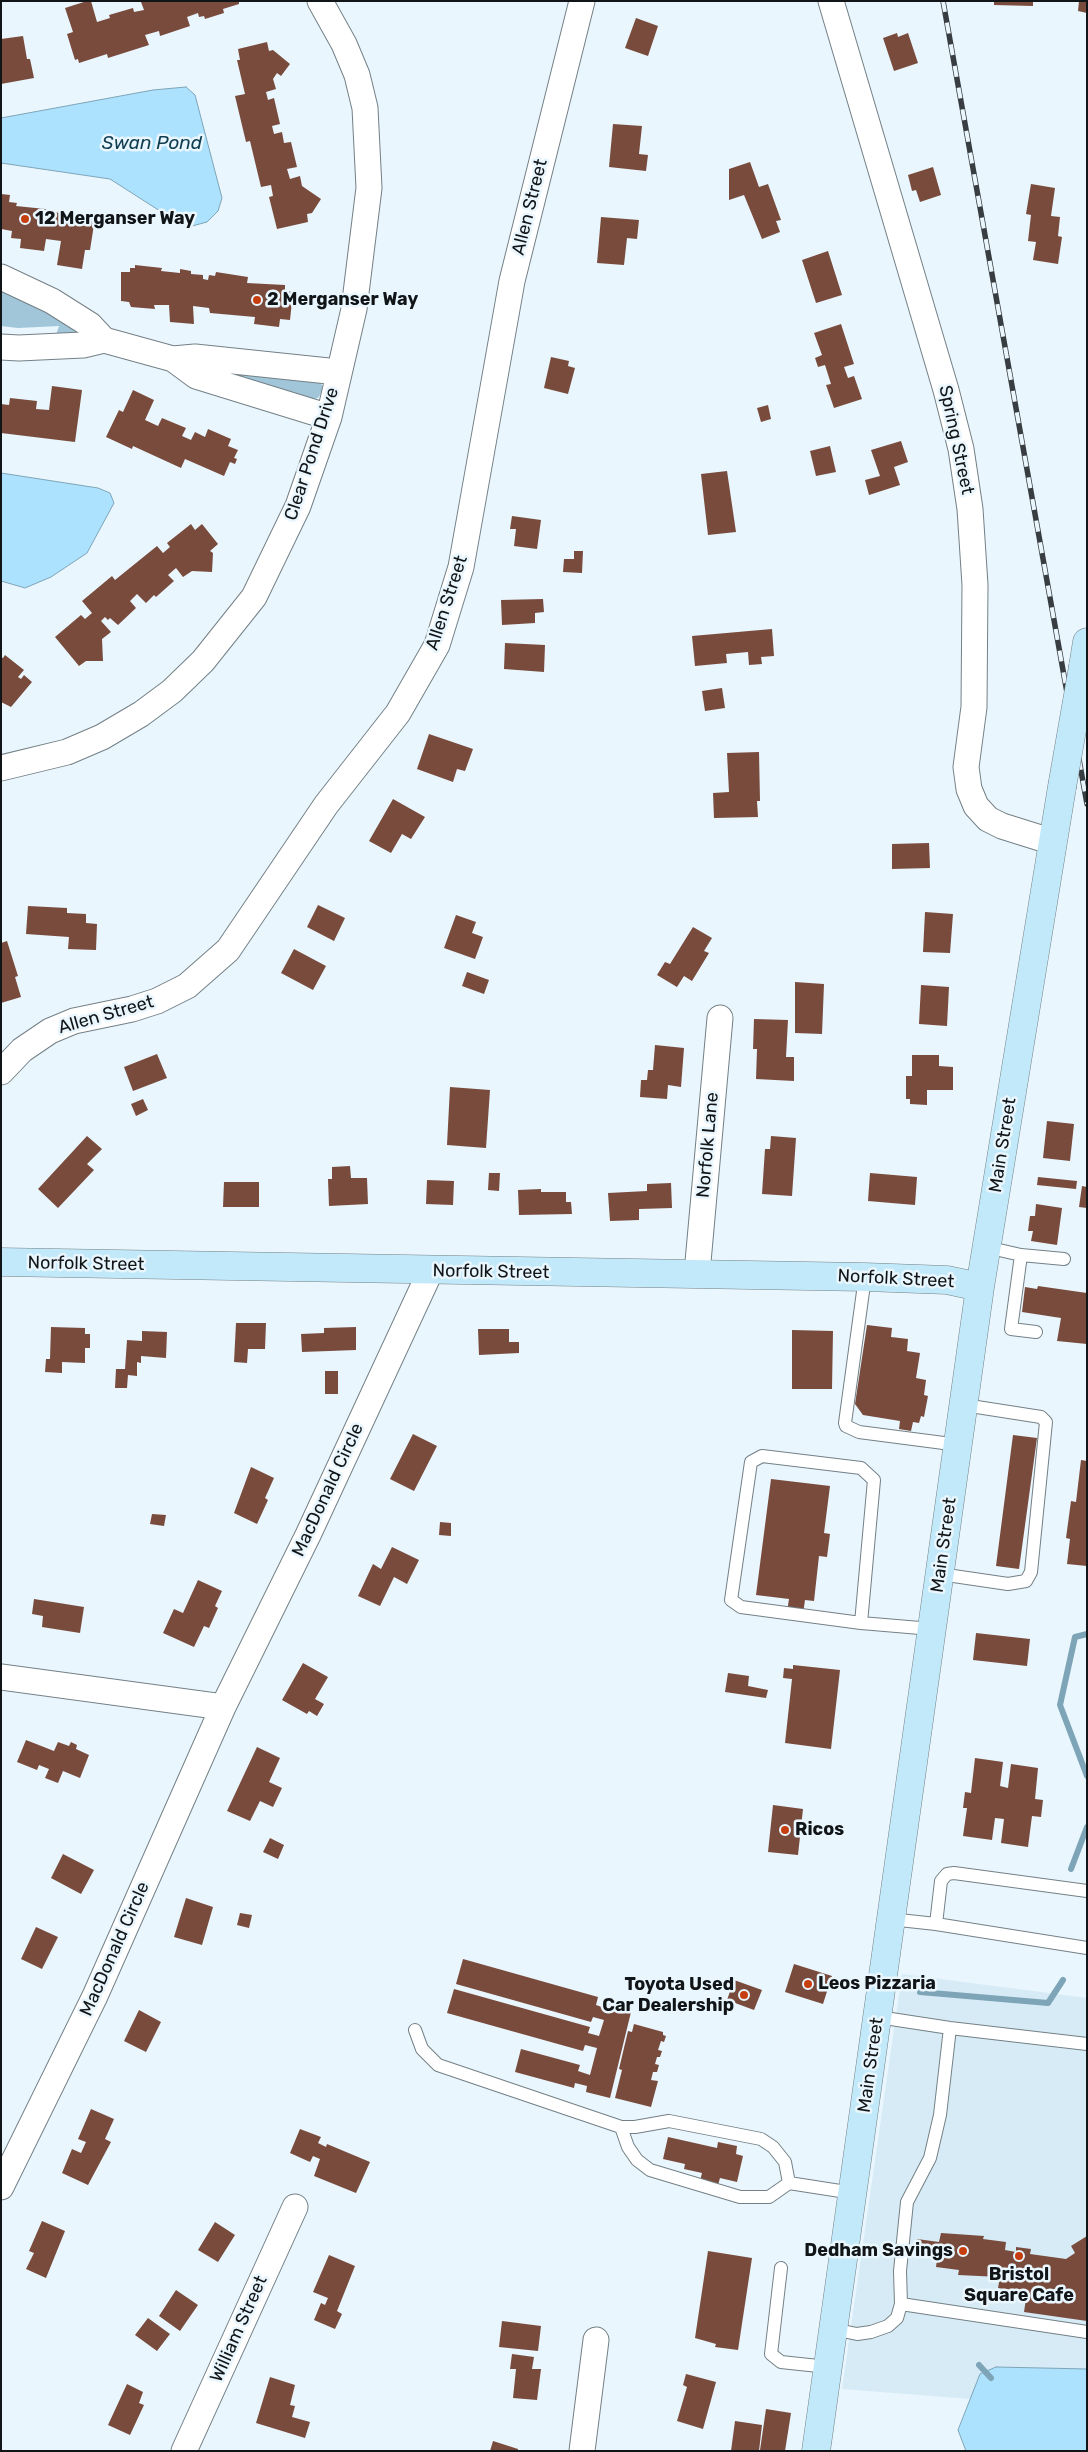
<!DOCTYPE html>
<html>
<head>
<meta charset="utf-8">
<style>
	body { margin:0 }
	#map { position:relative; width:1088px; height:2452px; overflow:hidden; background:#e9f6fd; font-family:Rubik,sans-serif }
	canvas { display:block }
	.frame { position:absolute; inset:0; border:2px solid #111518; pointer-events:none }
</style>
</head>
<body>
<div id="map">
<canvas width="1088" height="2452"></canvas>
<div class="frame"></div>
</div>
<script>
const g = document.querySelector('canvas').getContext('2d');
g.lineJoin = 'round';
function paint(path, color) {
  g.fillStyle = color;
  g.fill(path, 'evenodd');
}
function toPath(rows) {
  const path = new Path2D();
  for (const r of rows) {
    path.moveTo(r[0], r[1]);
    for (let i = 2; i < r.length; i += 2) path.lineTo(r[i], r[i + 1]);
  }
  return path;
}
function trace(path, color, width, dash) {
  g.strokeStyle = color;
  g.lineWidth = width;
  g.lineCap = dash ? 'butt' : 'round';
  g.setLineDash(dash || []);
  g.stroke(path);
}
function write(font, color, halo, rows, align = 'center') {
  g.font = font + ' Rubik,sans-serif';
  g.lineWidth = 5;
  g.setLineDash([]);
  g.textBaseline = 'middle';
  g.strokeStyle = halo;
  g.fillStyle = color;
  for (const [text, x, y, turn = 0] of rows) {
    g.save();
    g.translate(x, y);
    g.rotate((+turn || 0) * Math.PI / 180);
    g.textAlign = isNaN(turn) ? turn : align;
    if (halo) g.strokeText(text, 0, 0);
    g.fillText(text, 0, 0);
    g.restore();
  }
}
const built = toPath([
	[902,1974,1087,1998,1087,2408,842,2389]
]);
const green = toPath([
	[1,285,88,334,54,341,59,326,18,328,1,326],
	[200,363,318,379,323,387,319,397,309,402]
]);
const water = toPath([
	[186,87,195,95,222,198,218,211,207,222,192,226,174,220,110,179,1,163,1,118,153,90,186,87],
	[1,473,98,488,110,493,114,503,87,553,51,577,25,588,1,581,1,473],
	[996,2367,1087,2369,1087,2451,966,2451,958,2430,980,2374,996,2367]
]);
const stream = toPath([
	[1087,1634,1075,1637,1060,1705,1087,1776],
	[1071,1869,1087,1827],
	[920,1992,1048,2003,1063,1980],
	[979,2365,991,2378]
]);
const building = toPath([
	[87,1,91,1,97,22,110,18,109,15,133,8,134,12,144,10,141,2,144,1,239,1,239,4,223,9,224,13,205,19,204,16,199,17,198,13,187,17,190,26,160,36,159,31,145,35,149,45,108,58,107,54,79,63,78,59,75,60,67,34,73,32,65,8],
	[994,1,1033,1,1033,6,994,5],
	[1079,1,1087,1,1087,13,1078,11],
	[636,18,658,26,648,56,625,48],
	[897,33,898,37,908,33,918,63,894,71,883,38],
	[23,36,27,59,30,59,34,78,1,84,1,39],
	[267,42,269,51,273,50,290,64,281,76,277,73,273,79,276,89,266,92,268,100,274,98,280,124,272,126,274,134,282,132,284,143,291,142,297,167,287,169,290,179,300,176,302,186,321,199,312,213,307,214,308,222,277,229,269,197,273,196,271,185,261,187,250,141,246,142,235,96,245,94,237,60,240,60,238,49],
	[613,124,642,126,639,154,648,155,646,171,609,167],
	[750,162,759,187,768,184,781,220,776,221,780,232,762,239,744,195,729,200,729,169],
	[933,167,941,195,920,202,916,190,912,191,908,175],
	[1031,184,1055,188,1051,216,1060,217,1058,236,1062,237,1058,264,1033,260,1036,242,1028,241,1031,215,1026,214],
	[1,194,10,195,9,202,17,203,16,206,55,210,54,212,67,214,68,211,95,218,90,250,85,250,82,269,57,265,61,241,46,239,44,251,20,248,21,239,11,238,12,231,1,229],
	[601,217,639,220,637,239,627,238,624,265,597,263],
	[828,251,842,295,816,303,802,260],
	[135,265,162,268,161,271,180,273,180,269,191,271,191,274,203,275,203,279,208,280,209,275,215,276,216,272,248,277,247,283,285,285,285,291,293,292,290,320,280,319,279,327,254,324,255,317,210,313,209,308,193,306,194,324,170,322,169,305,154,305,155,309,131,307,129,302,121,301,121,272,130,272,130,268,135,268],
	[841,324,854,364,844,367,848,378,854,376,862,399,834,408,826,385,831,384,825,365,818,367,815,358,822,355,814,333],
	[551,357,569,361,568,366,575,368,568,394,544,388],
	[52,386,82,390,75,442,1,433,1,404,9,405,10,398,37,401,36,409,49,410],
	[133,390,154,400,145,420,158,426,162,418,186,428,182,436,191,440,195,432,205,437,208,429,231,439,228,446,238,450,234,458,237,459,235,464,230,462,224,476,185,459,181,468,133,446,132,449,106,437,119,410,123,412],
	[768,405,771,419,761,422,757,408],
	[901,441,908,462,894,467,900,485,869,495,865,480,880,476,871,450],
	[830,446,836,472,816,476,810,451],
	[727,471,736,532,708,535,701,474],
	[512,516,541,520,537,549,514,546,516,529,510,529],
	[191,524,195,530,202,524,218,544,210,551,213,553,212,572,192,571,183,577,176,568,168,575,174,581,156,597,154,595,146,603,137,594,130,601,136,608,118,625,110,618,108,620,105,617,101,621,111,632,102,639,103,661,86,661,79,666,55,637,81,615,85,619,92,613,82,601,112,576,115,580,157,546,163,553,170,547,167,543],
	[574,551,583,551,582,573,563,572,564,559,574,559],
	[543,599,544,612,535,613,535,623,502,625,501,600],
	[772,629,774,656,761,657,762,664,749,665,748,652,726,654,727,663,695,666,692,636],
	[505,643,545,645,544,672,504,669],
	[5,655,24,670,18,677,21,679,24,675,32,682,11,707,1,702,1,657,3,658],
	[722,688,725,708,705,711,702,691],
	[429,734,473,749,465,771,457,769,453,782,417,769],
	[759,752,760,801,757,801,758,817,714,818,713,793,729,792,727,753],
	[393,799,425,817,411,839,402,834,391,853,369,841],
	[929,843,930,868,892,869,892,844],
	[318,905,345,918,334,941,307,927],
	[28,906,67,908,67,913,86,914,86,923,97,924,96,950,68,949,69,937,26,934],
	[925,912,953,914,950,953,923,952],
	[456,915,476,922,472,933,483,937,475,959,444,948],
	[693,927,712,938,704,951,709,953,692,981,684,976,677,987,657,975,665,962,670,964],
	[7,941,18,976,15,977,21,997,1,1003,1,943],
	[294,949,326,966,313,990,281,973],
	[467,972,489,980,484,994,462,986],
	[795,982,824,984,822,1034,795,1033],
	[921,985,949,987,947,1026,919,1024],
	[754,1019,788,1020,786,1057,794,1057,794,1081,756,1079,757,1049,753,1049],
	[655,1045,684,1048,681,1087,668,1085,667,1099,640,1097,641,1080,647,1080,648,1070,653,1070],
	[157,1054,167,1078,133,1091,124,1067],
	[912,1055,939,1055,939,1066,953,1067,953,1090,927,1090,927,1105,910,1104,910,1099,906,1099,906,1076,912,1076],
	[450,1087,490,1090,486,1148,447,1145],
	[143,1099,148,1110,136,1116,131,1104],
	[1047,1121,1074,1124,1070,1161,1043,1158],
	[87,1136,102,1149,87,1164,94,1170,58,1208,38,1189],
	[771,1136,796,1138,792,1196,762,1194,765,1149,770,1149],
	[350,1166,351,1178,367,1178,368,1204,329,1206,328,1179,332,1179,332,1167],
	[489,1173,500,1173,499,1191,488,1190],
	[870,1173,917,1177,915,1205,868,1201],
	[1038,1177,1077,1181,1076,1189,1037,1185],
	[427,1180,454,1181,453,1205,426,1204],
	[224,1182,259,1182,259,1207,223,1207],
	[671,1183,672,1208,639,1209,639,1220,610,1221,608,1193,647,1191,647,1184],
	[1082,1186,1087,1187,1087,1208,1079,1207],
	[541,1189,541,1192,566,1192,566,1202,571,1202,572,1214,519,1215,518,1190],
	[1036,1204,1062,1208,1057,1245,1031,1241,1033,1231,1028,1231,1030,1216,1035,1216],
	[1038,1286,1087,1293,1087,1344,1057,1341,1061,1318,1022,1312,1025,1287,1037,1289],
	[236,1323,266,1323,265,1349,248,1349,247,1363,234,1362],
	[867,1325,892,1328,891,1337,908,1339,907,1351,920,1353,916,1378,926,1380,924,1395,928,1396,924,1417,921,1416,919,1423,913,1422,911,1431,899,1429,900,1421,863,1415,855,1404],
	[51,1327,85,1328,85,1334,90,1334,90,1348,85,1348,85,1363,62,1362,62,1373,45,1372,46,1359,50,1359],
	[356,1327,356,1350,302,1352,301,1334,324,1333,324,1328],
	[478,1329,509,1329,509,1342,519,1342,519,1353,479,1355],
	[792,1330,833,1331,832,1389,792,1389],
	[142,1331,167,1332,166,1358,141,1356,141,1363,137,1362,137,1376,128,1375,127,1388,115,1388,116,1369,125,1369,127,1340,142,1341],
	[325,1371,338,1371,338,1394,325,1394],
	[413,1434,437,1446,414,1491,390,1479],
	[1013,1435,1037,1438,1019,1569,996,1566],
	[1081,1460,1087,1461,1087,1566,1067,1564,1070,1539,1066,1538,1071,1501,1076,1502],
	[251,1467,274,1478,265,1498,268,1500,257,1524,234,1513],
	[771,1479,830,1486,824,1533,830,1534,827,1557,819,1556,814,1601,805,1600,803,1614,787,1612,789,1599,756,1595],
	[152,1514,166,1515,164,1526,150,1524],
	[440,1522,451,1523,451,1536,439,1535],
	[392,1547,419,1560,407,1584,394,1577,380,1606,358,1596,373,1564,381,1569],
	[198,1580,222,1591,215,1606,218,1608,209,1628,204,1626,194,1647,163,1633,174,1609,183,1613],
	[34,1599,84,1607,80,1633,42,1627,43,1616,32,1614],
	[976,1633,1030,1639,1027,1666,973,1660],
	[303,1663,328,1677,315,1699,324,1704,317,1716,309,1711,307,1714,282,1700],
	[793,1665,840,1670,831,1749,785,1743,792,1679,783,1678,784,1668,793,1669],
	[728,1673,749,1676,748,1686,768,1690,766,1698,725,1692],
	[26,1740,54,1751,58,1742,69,1746,71,1742,77,1745,76,1749,89,1755,80,1778,63,1771,58,1783,45,1778,49,1769,39,1765,37,1770,17,1762],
	[257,1747,280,1758,269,1782,282,1788,273,1807,260,1801,250,1821,227,1811],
	[975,1758,1003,1762,1000,1786,1008,1788,1011,1764,1038,1768,1035,1799,1043,1800,1041,1817,1032,1816,1028,1847,1001,1843,1004,1819,995,1818,992,1840,963,1836,967,1808,963,1808,965,1792,971,1793],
	[773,1805,803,1809,798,1855,768,1852],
	[270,1838,284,1845,278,1859,263,1852],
	[63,1854,94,1870,81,1894,51,1878],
	[186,1898,213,1907,202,1945,174,1937],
	[240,1913,252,1915,249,1928,237,1925],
	[36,1927,58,1937,42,1969,21,1959],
	[463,1959,598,1997,596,2005,605,2008,607,2001,632,2008,610,2098,586,2092,587,2086,575,2083,574,2088,515,2072,521,2049,580,2065,578,2071,590,2075,597,2048,585,2045,583,2051,447,2013,454,1989,590,2027,588,2033,599,2036,604,2020,593,2017,591,2022,456,1984],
	[794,1964,832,1976,823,2004,785,1992],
	[734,1980,762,1990,754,2010,727,2000],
	[139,2010,161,2022,146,2052,124,2041],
	[634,2024,663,2032,663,2035,666,2036,664,2042,661,2041,658,2050,662,2051,660,2057,657,2057,655,2064,659,2065,657,2072,653,2072,651,2080,658,2081,651,2107,615,2098,622,2070,619,2069,628,2031,632,2032],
	[91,2109,114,2119,105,2139,111,2142,88,2185,62,2173,72,2149,81,2153,86,2142,78,2139],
	[300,2129,321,2137,318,2143,326,2147,327,2144,370,2162,356,2193,314,2176,320,2159,313,2156,310,2162,290,2153],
	[668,2137,717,2148,718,2142,737,2146,736,2154,743,2156,737,2182,720,2178,718,2185,700,2181,702,2173,684,2169,685,2164,663,2159],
	[42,2221,65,2231,46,2278,26,2269,34,2253,29,2251],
	[215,2222,235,2235,218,2262,198,2250],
	[941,2233,984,2236,983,2239,1006,2242,1005,2250,1016,2252,1016,2247,1031,2249,1030,2254,1066,2259,1075,2253,1071,2246,1087,2236,1087,2321,1024,2312,1027,2292,998,2288,1000,2277,958,2275,959,2270,936,2267,937,2259,915,2256,917,2239,939,2242],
	[708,2251,752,2258,738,2350,715,2347,716,2344,695,2338],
	[329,2255,355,2266,337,2311,342,2314,335,2329,314,2320,321,2303,325,2305,328,2298,313,2292],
	[176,2290,198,2305,180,2331,159,2316],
	[148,2318,170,2334,157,2351,135,2335],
	[502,2321,541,2326,538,2351,499,2347],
	[512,2354,534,2357,532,2369,541,2369,537,2400,513,2398,516,2369,510,2369],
	[686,2374,716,2382,703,2429,677,2421,687,2387,683,2385],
	[270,2377,295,2385,290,2405,295,2406,292,2417,310,2422,305,2438,256,2423],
	[127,2384,143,2392,139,2403,144,2405,130,2435,108,2425],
	[766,2409,791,2413,785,2451,760,2450],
	[735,2421,762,2425,759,2451,731,2451],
	[493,2441,518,2449,518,2451,490,2451]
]);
const lane = toPath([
	[986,1247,1021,1255,1011,1329,1036,1332],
	[1021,1255,1064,1259],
	[865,1277,845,1423,846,1426,859,1432,959,1445],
	[940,1574,1008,1584,1026,1581,1031,1572,1046,1422,1041,1417,964,1405],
	[861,1623,741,1607,731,1600,751,1462,762,1456,861,1468,874,1480,861,1623,932,1629],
	[890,1919,936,1924,1087,1948],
	[936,1924,941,1881,947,1874,954,1873,1087,1891],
	[878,2017,950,2028,1087,2044],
	[415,2030,422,2049,438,2065,621,2127,635,2127,669,2121,761,2139,773,2147,785,2162,789,2183],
	[621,2127,628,2147,637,2160,650,2170,740,2197,769,2197,789,2183,853,2193],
	[781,2268,771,2354,781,2362,828,2367],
	[901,2304,1087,2332],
	[833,2329,857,2334,871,2332,888,2326,897,2318,901,2304,900,2271,907,2202,930,2158,940,2115,950,2028]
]);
const street = toPath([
	[831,1,946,390,961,449,970,509,975,585,974,707,966,767,969,789,976,806,988,819,1002,826,1053,842],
	[1,277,52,301,90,325,104,340],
	[1,347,19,348,83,345,104,340,173,359,195,357,338,372],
	[173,359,196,376,329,417],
	[1,768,67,752,102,737,141,714,172,691,203,661,254,597,298,506,329,417,354,309,369,188,365,108,357,75,344,44,320,1],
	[1,1072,22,1050,50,1031,74,1021,132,1009,157,1001,187,986,228,950,326,805,398,713,437,645,461,567,512,281,582,1],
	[697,1273,720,1018],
	[1,1677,223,1707],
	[1,2187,95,1996,223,1707,308,1535,431,1270],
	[184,2451,295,2207],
	[582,2451,596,2340]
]);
const secondary = toPath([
	[1083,667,1087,642],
	[1,1262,865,1277,947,1280,980,1287],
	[816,2451,980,1287,1062,787]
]);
const rail = toPath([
	[943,1,1087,804]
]);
const secondaryBridge = toPath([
	[1062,787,1083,667]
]);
const markers = [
	[25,219,5,"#c63e0d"],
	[257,300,5,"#c63e0d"],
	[785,1830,5,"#c63e0d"],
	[808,1984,5,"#c63e0d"],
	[744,1995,5,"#c63e0d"],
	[963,2251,5,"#c63e0d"],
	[1019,2256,5,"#c63e0d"]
];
const streetNames = [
	["Allen Street",530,207,-76],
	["Spring Street",956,440,78],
	["Clear Pond Drive",312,454,-72],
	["Allen Street",447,603,-72],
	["Allen Street",106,1015,-16],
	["Norfolk Lane",708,1145,-85],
	["Main Street",1003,1145,-81],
	["Norfolk Street",86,1264,1],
	["Norfolk Street",491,1272,1],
	["Norfolk Street",896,1279,3],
	["MacDonald Circle",328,1490,-65],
	["Main Street",944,1545,-82],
	["MacDonald Circle",115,1949,-66],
	["Main Street",871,2065,-82],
	["William Street",239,2329,-66]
];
const poiNames = [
	["12 Merganser Way",35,219],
	["2 Merganser Way",267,300],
	["Ricos",795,1830],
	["Leos Pizzaria",818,1984],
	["Toyota Used",734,1985,"right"],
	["Car Dealership",734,2006,"right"],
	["Dedham Savings",953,2251,"right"],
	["Bristol",1019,2275,"center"],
	["Square Cafe",1019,2296,"center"]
];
const waterNames = [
	["Swan Pond",152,144]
];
paint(built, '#d6ebf6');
paint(green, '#a1c6d9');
paint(water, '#ace2fd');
trace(water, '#7ea4b8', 1);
trace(stream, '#7ea4b8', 6);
paint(building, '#794b3d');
trace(lane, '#748086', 14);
trace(street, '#748086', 27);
trace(secondary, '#748086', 29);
trace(lane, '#fff', 12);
trace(street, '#fff', 25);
trace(secondary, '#c2e9f9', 28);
trace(rail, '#373d40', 5.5);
trace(rail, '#e9f6fd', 4, [11]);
trace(secondaryBridge, '#748086', 29, []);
trace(secondaryBridge, '#c2e9f9', 28);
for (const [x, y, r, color] of markers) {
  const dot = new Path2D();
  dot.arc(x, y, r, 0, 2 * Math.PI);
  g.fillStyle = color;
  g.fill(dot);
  trace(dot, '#e9f6fd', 2);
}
write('18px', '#111518', '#e9f6fd', streetNames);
write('bold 18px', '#111518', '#e9f6fd', poiNames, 'left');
write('italic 19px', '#0f3d50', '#e9f6fd', waterNames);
</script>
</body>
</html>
